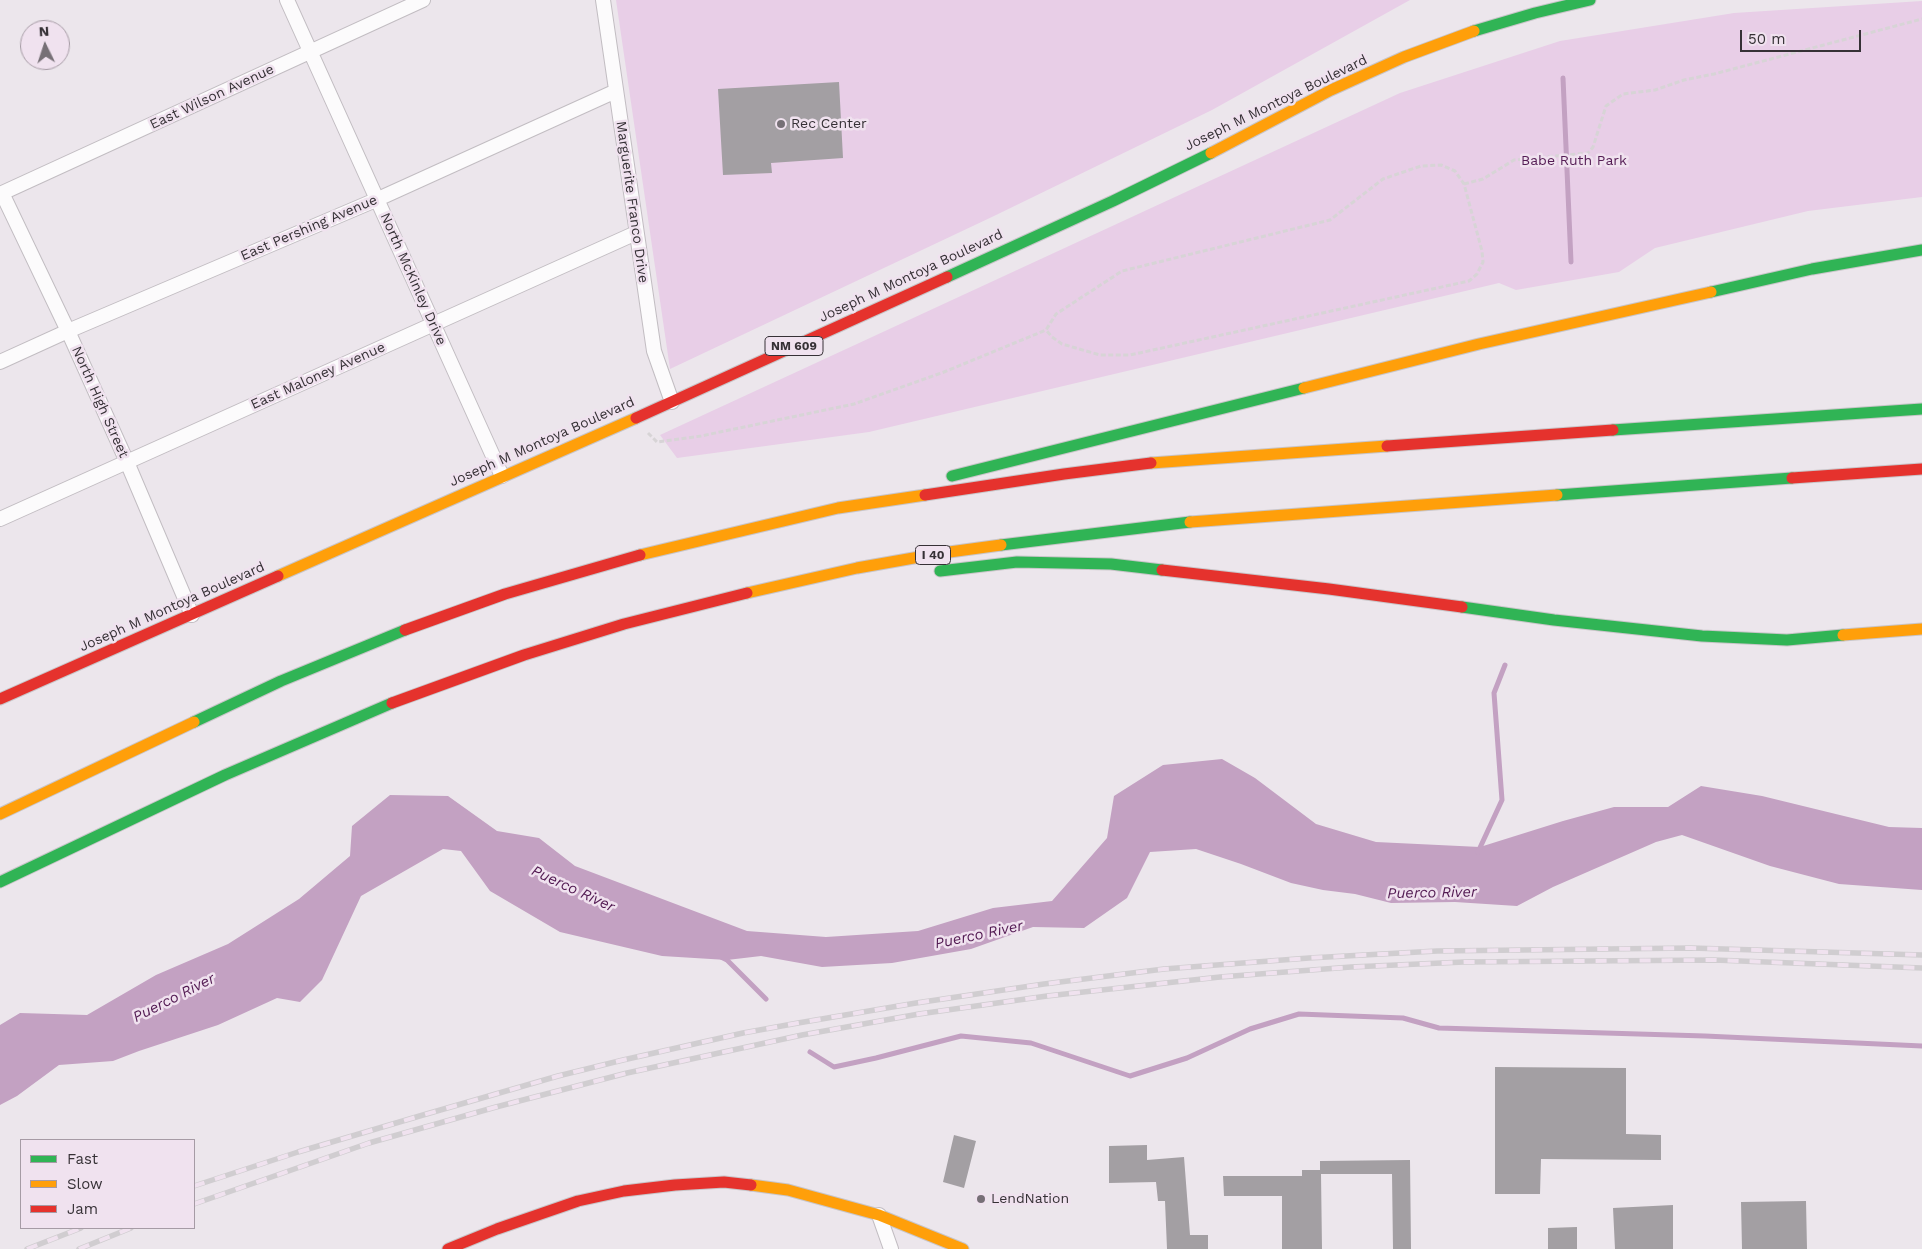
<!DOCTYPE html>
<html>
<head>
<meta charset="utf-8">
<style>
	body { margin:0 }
	#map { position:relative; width:1922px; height:1249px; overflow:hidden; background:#ece6ec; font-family:"Work Sans",sans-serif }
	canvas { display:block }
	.legend { position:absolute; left:20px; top:1139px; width:175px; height:90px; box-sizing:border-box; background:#f0e2ef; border:1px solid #a69ba5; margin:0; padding:6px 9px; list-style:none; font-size:15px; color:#363136 }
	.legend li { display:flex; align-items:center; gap:10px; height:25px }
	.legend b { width:25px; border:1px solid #a69ba5 }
	.north { position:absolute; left:20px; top:20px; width:50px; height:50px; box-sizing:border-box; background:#f0e2ef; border:1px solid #a69ba5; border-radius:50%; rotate:356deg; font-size:14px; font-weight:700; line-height:20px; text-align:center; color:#363136 }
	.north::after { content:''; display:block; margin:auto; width:18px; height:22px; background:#767076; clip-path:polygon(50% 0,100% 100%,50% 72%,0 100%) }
	.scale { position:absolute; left:1740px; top:30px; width:121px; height:22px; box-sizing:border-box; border:2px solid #363136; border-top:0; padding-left:6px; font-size:15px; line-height:18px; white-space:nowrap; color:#363136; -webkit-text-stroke:4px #f0e2ef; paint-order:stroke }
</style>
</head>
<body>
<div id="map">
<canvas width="1922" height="1249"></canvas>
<ul class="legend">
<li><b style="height:6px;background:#30b455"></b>Fast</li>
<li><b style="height:6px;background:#ff9f0a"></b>Slow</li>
<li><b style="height:6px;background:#e5322d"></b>Jam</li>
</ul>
<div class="north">N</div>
<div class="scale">50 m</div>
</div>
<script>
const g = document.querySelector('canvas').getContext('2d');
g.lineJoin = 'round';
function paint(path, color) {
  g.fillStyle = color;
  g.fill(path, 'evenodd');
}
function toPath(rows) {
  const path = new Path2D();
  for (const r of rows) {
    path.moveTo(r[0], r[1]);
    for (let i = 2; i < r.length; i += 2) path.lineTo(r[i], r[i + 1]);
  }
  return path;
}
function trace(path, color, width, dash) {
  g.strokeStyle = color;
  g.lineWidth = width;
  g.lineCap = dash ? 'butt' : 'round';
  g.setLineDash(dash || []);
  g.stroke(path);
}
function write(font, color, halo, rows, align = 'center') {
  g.font = font + ' "Work Sans",sans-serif';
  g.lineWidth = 5;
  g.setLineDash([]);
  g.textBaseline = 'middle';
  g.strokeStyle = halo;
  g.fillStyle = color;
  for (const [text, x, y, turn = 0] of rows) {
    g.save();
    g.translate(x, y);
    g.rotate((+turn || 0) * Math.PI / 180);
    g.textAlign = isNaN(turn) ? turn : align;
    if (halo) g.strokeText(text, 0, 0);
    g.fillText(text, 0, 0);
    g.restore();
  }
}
const green = toPath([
	[616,0,1410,0,1212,110,994,216,670,369],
	[1922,1,1922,197,1808,211,1655,248,1619,272,1516,290,1499,283,869,432,677,458,660,435,1400,93,1560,41,1734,13]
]);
const water = toPath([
	[1222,759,1255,778,1316,824,1376,842,1480,847,1563,821,1614,807,1668,807,1701,786,1762,796,1889,827,1922,828,1922,890,1839,884,1770,866,1682,835,1656,842,1553,887,1517,906,1455,902,1391,903,1355,894,1323,890,1291,883,1241,864,1196,849,1150,852,1127,898,1084,928,1033,927,971,949,892,963,822,967,761,956,727,960,662,956,560,932,490,891,461,851,443,849,361,896,322,980,300,1002,277,998,218,1025,139,1051,113,1061,59,1065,17,1096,0,1105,0,1025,20,1013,87,1015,156,975,228,944,299,899,350,856,352,826,390,795,448,796,497,831,539,838,575,866,747,931,826,937,918,931,993,908,1052,901,1107,838,1114,796,1163,765]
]);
const stream = toPath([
	[1563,78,1571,262],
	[1478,852,1502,800,1494,693,1505,665],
	[721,957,727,960,766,999],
	[810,1052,834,1067,876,1058,961,1036,1031,1043,1130,1076,1187,1058,1250,1029,1299,1014,1403,1018,1439,1028,1705,1036,1922,1046]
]);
const building = toPath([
	[839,82,843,158,771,163,772,173,723,175,718,89],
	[1495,1067,1626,1068,1626,1134,1661,1135,1661,1160,1541,1159,1540,1194,1495,1194],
	[954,1135,976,1141,964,1188,943,1182],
	[1147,1145,1147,1160,1184,1157,1190,1235,1208,1235,1208,1249,1167,1249,1165,1201,1158,1201,1156,1182,1109,1183,1109,1146],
	[1410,1160,1411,1249,1393,1249,1392,1174,1321,1174,1322,1249,1282,1249,1282,1196,1224,1196,1223,1176,1302,1176,1302,1170,1320,1170,1320,1161],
	[1806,1201,1807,1249,1742,1249,1741,1202],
	[1673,1205,1673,1249,1615,1249,1613,1208],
	[1577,1227,1577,1249,1548,1249,1548,1228]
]);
const path = toPath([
	[1464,184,1483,179,1514,160,1588,153,1593,147,1606,106,1623,94,1655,90,1684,80,1714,74,1922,19],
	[648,433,657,442,701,436,854,404,944,372,1046,330,1056,314,1122,271,1330,220,1383,179,1421,166,1441,165,1455,171,1464,184,1482,251,1483,262,1477,274,1469,281,1130,355,1100,355,1062,344,1052,337,1046,330]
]);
const street = toPath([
	[287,0,502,476],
	[603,0,654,351,672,402],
	[2,193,68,331,127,462,192,615],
	[0,194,423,0],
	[0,362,68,331,378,199,616,91],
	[0,519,636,233],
	[879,1215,891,1249]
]);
const fast = toPath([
	[1474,31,1535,13,1590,0],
	[947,277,1113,201,1211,153],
	[1711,292,1812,269,1922,250],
	[1613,430,1922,409],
	[952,476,1304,388],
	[1557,495,1792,478],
	[1001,545,1190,522],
	[940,571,1017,562,1111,564,1162,570],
	[1462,607,1554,620,1702,636,1787,640,1843,635],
	[194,722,281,681,405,630],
	[0,882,225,775,392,703]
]);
const slow = toPath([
	[1211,153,1331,90,1404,57,1474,31],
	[1304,388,1479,344,1711,292],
	[1151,463,1387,446],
	[1190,522,1557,495],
	[640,555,838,508,925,495],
	[278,576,636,418],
	[747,593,857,568,942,553,1001,545],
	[1843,635,1922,629],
	[0,814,194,722],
	[751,1185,788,1190,879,1215,963,1249]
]);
const jam = toPath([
	[636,418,947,277],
	[1387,446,1613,430],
	[1792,478,1922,469],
	[925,495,1064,474,1151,463],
	[1162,570,1329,589,1462,607],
	[405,630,505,594,640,555],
	[0,699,278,576],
	[392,703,524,655,624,624,747,593],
	[448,1249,497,1229,578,1201,624,1191,675,1185,724,1182,751,1185]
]);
const rail = toPath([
	[194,1186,298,1152,423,1115,558,1076,623,1060,743,1033,798,1023,916,1003,1044,984,1164,969,1309,958,1437,951,1691,948,1922,955],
	[194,1204,369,1143,496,1107,627,1073,802,1035,919,1014,1047,996,1220,977,1351,967,1464,962,1714,960,1922,968],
	[27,1249,81,1228],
	[79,1249,131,1228]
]);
const markers = [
	[781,124,5,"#767076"],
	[981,1199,5,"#767076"]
];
const shields = [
	[794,346,58],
	[933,555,35]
];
const shieldNames = [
	["NM 609",794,346],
	["I 40",933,555]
];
const streetNames = [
	["East Wilson Avenue",212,97,-25],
	["Joseph M Montoya Boulevard",1276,103,-26],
	["Marguerite Franco Drive",632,202,82],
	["East Pershing Avenue",309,228,-23],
	["Joseph M Montoya Boulevard",911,276,-25],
	["North McKinley Drive",413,279,66],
	["East Maloney Avenue",318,376,-24],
	["North High Street",100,402,66],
	["Joseph M Montoya Boulevard",542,442,-24],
	["Joseph M Montoya Boulevard",172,607,-24]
];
const poiNames = [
	["Rec Center",791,124],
	["LendNation",991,1199]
];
const parkNames = [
	["Babe Ruth Park",1574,161]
];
const waterNames = [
	["Puerco River",573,889,25],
	["Puerco River",1432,893,-1],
	["Puerco River",979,935,-12],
	["Puerco River",174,998,-27]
];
paint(green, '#e8cee7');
paint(water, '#c3a1c2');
trace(stream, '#c3a1c2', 5);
paint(building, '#a39fa3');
trace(street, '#c2bdc2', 16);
trace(fast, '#c8c5c8', 13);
trace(slow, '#c8c5c8', 13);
trace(jam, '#c8c5c8', 13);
trace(path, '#d7d4d6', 3, [5, 2.5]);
trace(street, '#fcfbfc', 14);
trace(fast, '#30b455', 11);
trace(slow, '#ff9f0a', 11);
trace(jam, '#e5322d', 11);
trace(rail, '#d0cdd0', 5.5);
trace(rail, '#f0e2ef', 4, [11]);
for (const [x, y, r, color] of markers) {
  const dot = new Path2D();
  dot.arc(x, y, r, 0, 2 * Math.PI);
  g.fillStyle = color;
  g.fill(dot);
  trace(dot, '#f0e2ef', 2);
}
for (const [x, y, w] of shields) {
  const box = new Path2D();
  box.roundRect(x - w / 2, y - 9.5, w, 19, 4);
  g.fillStyle = '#f0e2ef';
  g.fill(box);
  trace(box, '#363136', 1);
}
write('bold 12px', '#363136', null, shieldNames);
write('14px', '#363136', '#f0e2ef', streetNames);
write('14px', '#363136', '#f0e2ef', poiNames, 'left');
write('14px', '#551d55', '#f0e2ef', parkNames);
write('italic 15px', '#521a52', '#f0e2ef', waterNames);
</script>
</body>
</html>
